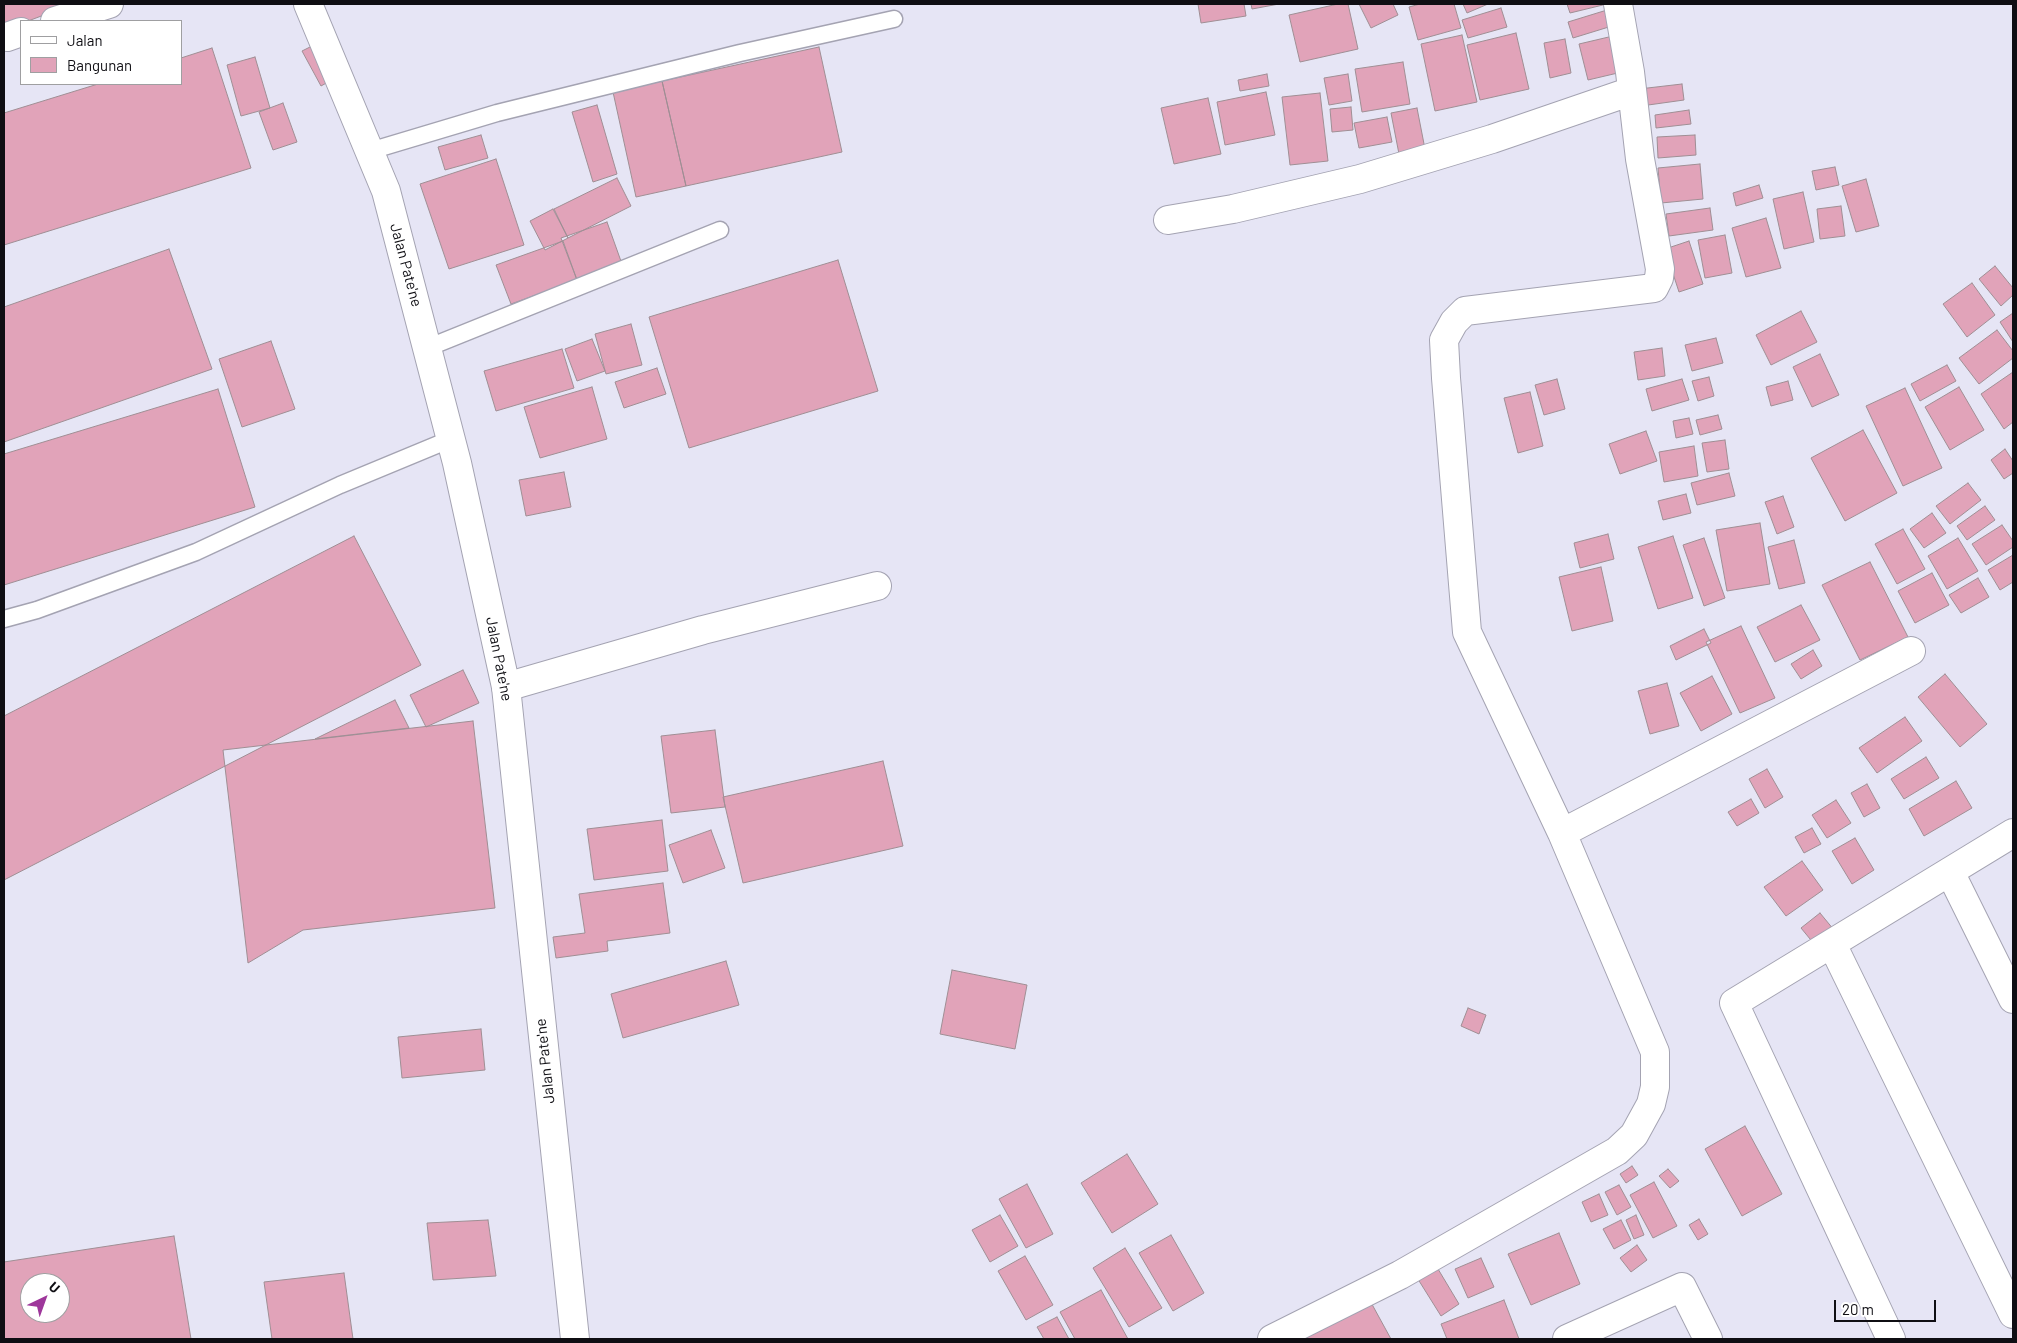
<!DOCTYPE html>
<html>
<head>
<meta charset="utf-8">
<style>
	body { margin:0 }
	#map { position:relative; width:2017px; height:1343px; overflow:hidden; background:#e6e5f5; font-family:Barlow,sans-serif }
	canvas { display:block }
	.frame { position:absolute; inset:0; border:5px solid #0f0e13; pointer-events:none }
	.legend { position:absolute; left:20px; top:20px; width:162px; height:65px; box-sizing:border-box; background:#fff; border:1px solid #9f9fa1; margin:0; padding:6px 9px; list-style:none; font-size:15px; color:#0f0e13 }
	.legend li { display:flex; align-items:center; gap:10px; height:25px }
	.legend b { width:25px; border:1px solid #9f9fa1 }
	.north { position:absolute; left:20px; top:1273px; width:50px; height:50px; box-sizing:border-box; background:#fff; border:1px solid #9f9fa1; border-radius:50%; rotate:42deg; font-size:14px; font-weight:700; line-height:20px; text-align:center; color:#0f0e13 }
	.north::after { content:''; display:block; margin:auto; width:18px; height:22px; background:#9e379b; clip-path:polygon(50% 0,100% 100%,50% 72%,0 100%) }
	.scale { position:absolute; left:1834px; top:1300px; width:102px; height:22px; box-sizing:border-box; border:2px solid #0f0e13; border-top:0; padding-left:6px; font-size:15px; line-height:18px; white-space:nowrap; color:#0f0e13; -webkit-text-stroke:4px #fff; paint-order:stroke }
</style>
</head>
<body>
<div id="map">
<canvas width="2017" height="1343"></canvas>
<div class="frame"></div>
<ul class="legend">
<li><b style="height:6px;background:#fff"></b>Jalan</li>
<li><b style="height:14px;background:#e1a3b9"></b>Bangunan</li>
</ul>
<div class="north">U</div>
<div class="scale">20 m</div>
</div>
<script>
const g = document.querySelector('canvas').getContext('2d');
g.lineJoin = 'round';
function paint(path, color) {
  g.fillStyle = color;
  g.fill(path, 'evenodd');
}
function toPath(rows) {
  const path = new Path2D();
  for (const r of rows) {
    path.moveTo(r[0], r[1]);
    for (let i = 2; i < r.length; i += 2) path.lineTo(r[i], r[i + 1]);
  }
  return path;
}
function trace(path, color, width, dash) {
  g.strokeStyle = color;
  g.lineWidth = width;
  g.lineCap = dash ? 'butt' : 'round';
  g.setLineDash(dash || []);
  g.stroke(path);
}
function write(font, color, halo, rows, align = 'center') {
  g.font = font + ' Barlow,sans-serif';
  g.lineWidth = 5;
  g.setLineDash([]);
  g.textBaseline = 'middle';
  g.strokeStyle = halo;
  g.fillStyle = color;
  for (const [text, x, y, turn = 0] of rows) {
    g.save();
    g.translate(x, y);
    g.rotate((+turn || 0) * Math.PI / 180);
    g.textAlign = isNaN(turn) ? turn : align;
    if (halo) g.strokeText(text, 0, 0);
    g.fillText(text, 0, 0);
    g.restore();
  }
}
const building = toPath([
	[4,4,67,4,68,6,4,30,4,4],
	[1198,4,1244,4,1246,16,1201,23,1198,4],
	[1251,4,1279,4,1252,9,1251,4],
	[1338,4,1348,4,1358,49,1300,62,1289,15,1338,4],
	[1359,4,1393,4,1398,15,1371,28,1359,4],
	[1420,4,1454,4,1461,28,1418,40,1409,7,1420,4],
	[1463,4,1488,4,1467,13,1463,4],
	[1567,4,1607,4,1570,13,1567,4],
	[1501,8,1507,27,1468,38,1462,20,1501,8],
	[1607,10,1612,26,1573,38,1568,22,1607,10],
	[1516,33,1529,89,1480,100,1467,45,1516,33],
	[1462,35,1477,102,1435,111,1421,44,1462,35],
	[1613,36,1622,72,1588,80,1579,44,1613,36],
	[1565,39,1571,73,1550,78,1544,43,1565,39],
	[318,43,337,77,321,86,302,51,318,43],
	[819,47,842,152,686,186,662,81,819,47],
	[212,48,251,168,4,245,4,113,98,84,181,84,181,58,212,48],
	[255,57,270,108,241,116,227,65,255,57],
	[1403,62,1410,104,1362,112,1355,69,1403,62],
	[1267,74,1269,86,1240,91,1238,80,1267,74],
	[1348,74,1352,101,1329,105,1324,78,1348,74],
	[662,81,686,186,636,197,613,92,662,81],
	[1682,84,1684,100,1641,106,1639,89,1682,84],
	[1266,92,1275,135,1225,145,1217,102,1266,92],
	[1320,93,1328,161,1290,165,1282,97,1320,93],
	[1208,98,1221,154,1174,164,1161,108,1208,98],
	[283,103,297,142,273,150,259,112,283,103],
	[597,105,617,174,593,182,572,112,597,105],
	[1351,107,1353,130,1332,132,1330,109,1351,107],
	[1417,108,1425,149,1399,154,1391,113,1417,108],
	[1689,110,1691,124,1656,128,1655,115,1689,110],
	[1387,117,1392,142,1359,148,1354,123,1387,117],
	[481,135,488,158,445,170,438,147,481,135],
	[1695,135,1696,155,1658,158,1657,137,1695,135],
	[496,159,524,245,449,269,420,184,496,159],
	[1700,164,1703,199,1661,203,1658,168,1700,164],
	[1835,167,1839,185,1816,190,1812,171,1835,167],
	[617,178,631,206,568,238,554,209,617,178],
	[1866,179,1879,226,1856,232,1842,186,1866,179],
	[1759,185,1763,198,1736,206,1733,193,1759,185],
	[1803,192,1814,242,1784,249,1773,199,1803,192],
	[1841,206,1845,236,1820,239,1817,209,1841,206],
	[1710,208,1713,230,1669,236,1666,214,1710,208],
	[553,209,568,238,545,250,530,221,553,209],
	[1766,218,1781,268,1746,277,1732,228,1766,218],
	[607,222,622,264,577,280,561,238,607,222],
	[1725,235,1732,273,1705,278,1698,240,1725,235],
	[563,241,577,280,511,304,496,265,563,241],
	[1689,241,1703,284,1679,292,1665,249,1689,241],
	[169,249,212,369,4,442,4,307,169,249],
	[838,260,878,391,689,448,649,317,838,260],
	[1995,266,2013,288,2013,295,2001,306,1979,279,1995,266],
	[1972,283,1995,315,1967,337,1943,304,1972,283],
	[1801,311,1817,342,1771,365,1756,335,1801,311],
	[2013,313,2013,342,2000,322,2013,313],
	[631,324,642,365,606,374,595,334,631,324],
	[1997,330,2013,351,2013,358,1979,384,1959,358,1997,330],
	[1716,338,1723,363,1692,371,1685,345,1716,338],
	[592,339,605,371,577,381,565,349,592,339],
	[271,341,295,409,242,427,219,359,271,341],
	[1662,348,1665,376,1638,380,1634,352,1662,348],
	[562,349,574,388,496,411,484,371,562,349],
	[1820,354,1839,395,1812,407,1793,367,1820,354],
	[1947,365,1956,381,1920,401,1911,384,1947,365],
	[657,368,666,394,624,408,615,382,657,368],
	[2013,372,2013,422,2004,429,1981,394,2013,372],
	[1709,377,1714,396,1698,401,1692,381,1709,377],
	[1557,379,1565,409,1544,415,1535,385,1557,379],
	[1682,379,1689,400,1652,411,1646,389,1682,379],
	[1788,381,1793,400,1771,406,1766,387,1788,381],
	[592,387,607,439,540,458,524,407,592,387],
	[1959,387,1984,430,1950,450,1925,407,1959,387],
	[1905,388,1942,468,1903,486,1866,406,1905,388],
	[218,389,255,507,4,585,4,454,218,389],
	[1530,392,1543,446,1518,453,1504,398,1530,392],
	[1718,415,1722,429,1700,435,1696,420,1718,415],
	[1689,418,1693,434,1676,438,1673,421,1689,418],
	[1863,430,1897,493,1845,521,1811,458,1863,430],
	[1646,431,1657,461,1620,474,1609,444,1646,431],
	[1725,440,1729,469,1707,472,1702,443,1725,440],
	[1694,446,1698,476,1664,482,1659,452,1694,446],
	[2005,449,2013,461,2013,473,2004,479,1991,460,2005,449],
	[564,472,571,507,526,516,519,480,564,472],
	[1729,473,1735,496,1697,505,1691,483,1729,473],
	[1968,483,1981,500,1950,524,1936,506,1968,483],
	[1686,494,1691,513,1663,520,1658,501,1686,494],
	[1783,496,1794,527,1777,534,1765,502,1783,496],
	[1985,506,1995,520,1967,540,1957,526,1985,506],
	[1932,513,1946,533,1924,548,1910,529,1932,513],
	[1760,523,1770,584,1727,591,1716,530,1760,523],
	[2002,525,2013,541,2013,547,1986,565,1972,544,2002,525],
	[1903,529,1925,569,1897,584,1875,544,1903,529],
	[1608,534,1614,559,1580,568,1574,543,1608,534],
	[354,536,421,665,4,880,4,716,354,536],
	[1673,536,1693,598,1658,609,1638,547,1673,536],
	[1704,538,1725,598,1704,606,1683,545,1704,538],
	[1958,538,1978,571,1947,589,1928,556,1958,538],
	[1794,540,1805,583,1779,589,1768,547,1794,540],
	[2013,555,2013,582,2000,590,1988,570,2013,555],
	[1870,562,1908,637,1860,660,1822,585,1870,562],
	[1601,567,1613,621,1572,631,1559,577,1601,567],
	[1932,573,1949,605,1915,623,1898,591,1932,573],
	[1978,578,1989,597,1961,613,1949,595,1978,578],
	[1801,605,1820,640,1775,662,1757,627,1801,605],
	[1741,626,1775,698,1740,713,1706,642,1741,626],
	[1704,629,1711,643,1676,660,1670,646,1704,629],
	[1813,650,1822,666,1801,679,1791,664,1813,650],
	[463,670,479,703,426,727,410,695,463,670],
	[1945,674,1987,724,1960,747,1918,697,1945,674],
	[1712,676,1732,714,1701,731,1680,693,1712,676],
	[1667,683,1679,726,1650,734,1638,691,1667,683],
	[395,700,409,728,315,739,395,700],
	[1905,717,1922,741,1877,773,1859,748,1905,717],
	[473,721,495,908,303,930,248,963,223,750,473,721],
	[715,730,725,807,671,813,661,736,715,730],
	[1926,757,1939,778,1904,799,1891,779,1926,757],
	[883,761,903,846,743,883,723,797,883,761],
	[1767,769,1783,797,1765,808,1749,779,1767,769],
	[1956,781,1972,808,1924,836,1909,809,1956,781],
	[1867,784,1880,808,1864,817,1851,793,1867,784],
	[1751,799,1759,813,1737,826,1728,812,1751,799],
	[1836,800,1851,823,1827,838,1812,815,1836,800],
	[662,820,668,871,594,880,587,829,662,820],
	[1812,828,1821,844,1804,853,1795,837,1812,828],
	[711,830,725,868,683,883,669,845,711,830],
	[1855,838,1874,870,1852,884,1832,851,1855,838],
	[1802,861,1823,890,1786,916,1764,887,1802,861],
	[663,883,670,933,607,941,608,951,556,958,553,937,585,933,579,894,663,883],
	[1820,913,1834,930,1815,945,1801,928,1820,913],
	[726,961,739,1005,623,1038,611,994,726,961],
	[952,970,1027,985,1015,1049,940,1034,952,970],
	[1468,1008,1486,1015,1479,1034,1461,1026,1468,1008],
	[481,1029,485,1070,402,1078,398,1037,481,1029],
	[1745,1126,1782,1194,1742,1216,1705,1149,1745,1126],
	[1127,1154,1158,1204,1112,1233,1081,1183,1127,1154],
	[1632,1166,1638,1175,1626,1183,1620,1174,1632,1166],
	[1668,1169,1679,1181,1670,1188,1659,1176,1668,1169],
	[1654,1182,1677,1226,1653,1238,1630,1195,1654,1182],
	[1027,1184,1053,1234,1026,1248,999,1199,1027,1184],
	[1619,1185,1631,1207,1617,1215,1605,1192,1619,1185],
	[1599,1194,1608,1215,1591,1222,1582,1202,1599,1194],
	[1000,1215,1018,1246,990,1262,972,1230,1000,1215],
	[1636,1215,1644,1235,1634,1239,1626,1220,1636,1215],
	[1699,1219,1708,1234,1698,1240,1689,1225,1699,1219],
	[488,1220,496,1276,433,1280,427,1223,488,1220],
	[1621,1220,1631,1240,1614,1249,1603,1229,1621,1220],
	[1559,1233,1580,1284,1531,1305,1508,1254,1559,1233],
	[1171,1235,1204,1293,1173,1311,1139,1253,1171,1235],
	[174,1236,191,1339,4,1339,4,1262,174,1236],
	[30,1283,60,1283,60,1313,30,1313,30,1283],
	[1637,1245,1647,1260,1631,1272,1620,1258,1637,1245],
	[1125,1248,1162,1308,1129,1327,1093,1268,1125,1248],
	[1025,1256,1053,1305,1026,1320,998,1271,1025,1256],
	[1481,1258,1494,1287,1468,1298,1455,1269,1481,1258],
	[1435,1264,1459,1304,1441,1316,1416,1276,1435,1264],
	[344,1273,353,1339,272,1339,264,1282,344,1273],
	[1101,1290,1128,1339,1075,1339,1060,1312,1101,1290],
	[1368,1297,1391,1339,1288,1339,1368,1297],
	[1504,1300,1519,1339,1447,1339,1441,1324,1504,1300],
	[1057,1317,1069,1339,1044,1339,1037,1327,1057,1317]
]);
const lane = toPath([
	[370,151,497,113,740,53,894,19],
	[427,348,720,230],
	[4,619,37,610,196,552,340,485,451,439]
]);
const street = toPath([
	[55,21,109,4],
	[7,37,21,32],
	[1168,220,1233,209,1360,179,1492,139,1632,91],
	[506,687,703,630,877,586],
	[1562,833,1911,651],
	[1950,872,2013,999],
	[1832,944,2013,1314],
	[1272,1339,1400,1275,1617,1151,1634,1135,1651,1104,1655,1087,1655,1052,1562,833,1467,632,1446,378,1444,340,1454,322,1465,311,1654,288,1659,278,1660,269,1640,159,1630,72,1618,4],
	[1567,1339,1682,1287,1708,1339],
	[1891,1339,1734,1003,2013,833]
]);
const secondary = toPath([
	[308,4,386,191,457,463,506,687,575,1339]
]);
const streetNames = [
	["Jalan Pate'ne",406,265,75],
	["Jalan Pate'ne",499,659,79],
	["Jalan Pate'ne",545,1061,-96]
];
paint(building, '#e1a3b9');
trace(building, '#9f8e94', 1);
trace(lane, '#a4a3b2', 19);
trace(street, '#a4a3b2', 30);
trace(secondary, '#a4a3b2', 30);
trace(lane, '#fff', 16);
trace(street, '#fff', 28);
trace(secondary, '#fff', 28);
write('15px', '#0f0e13', '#fff', streetNames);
</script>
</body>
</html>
